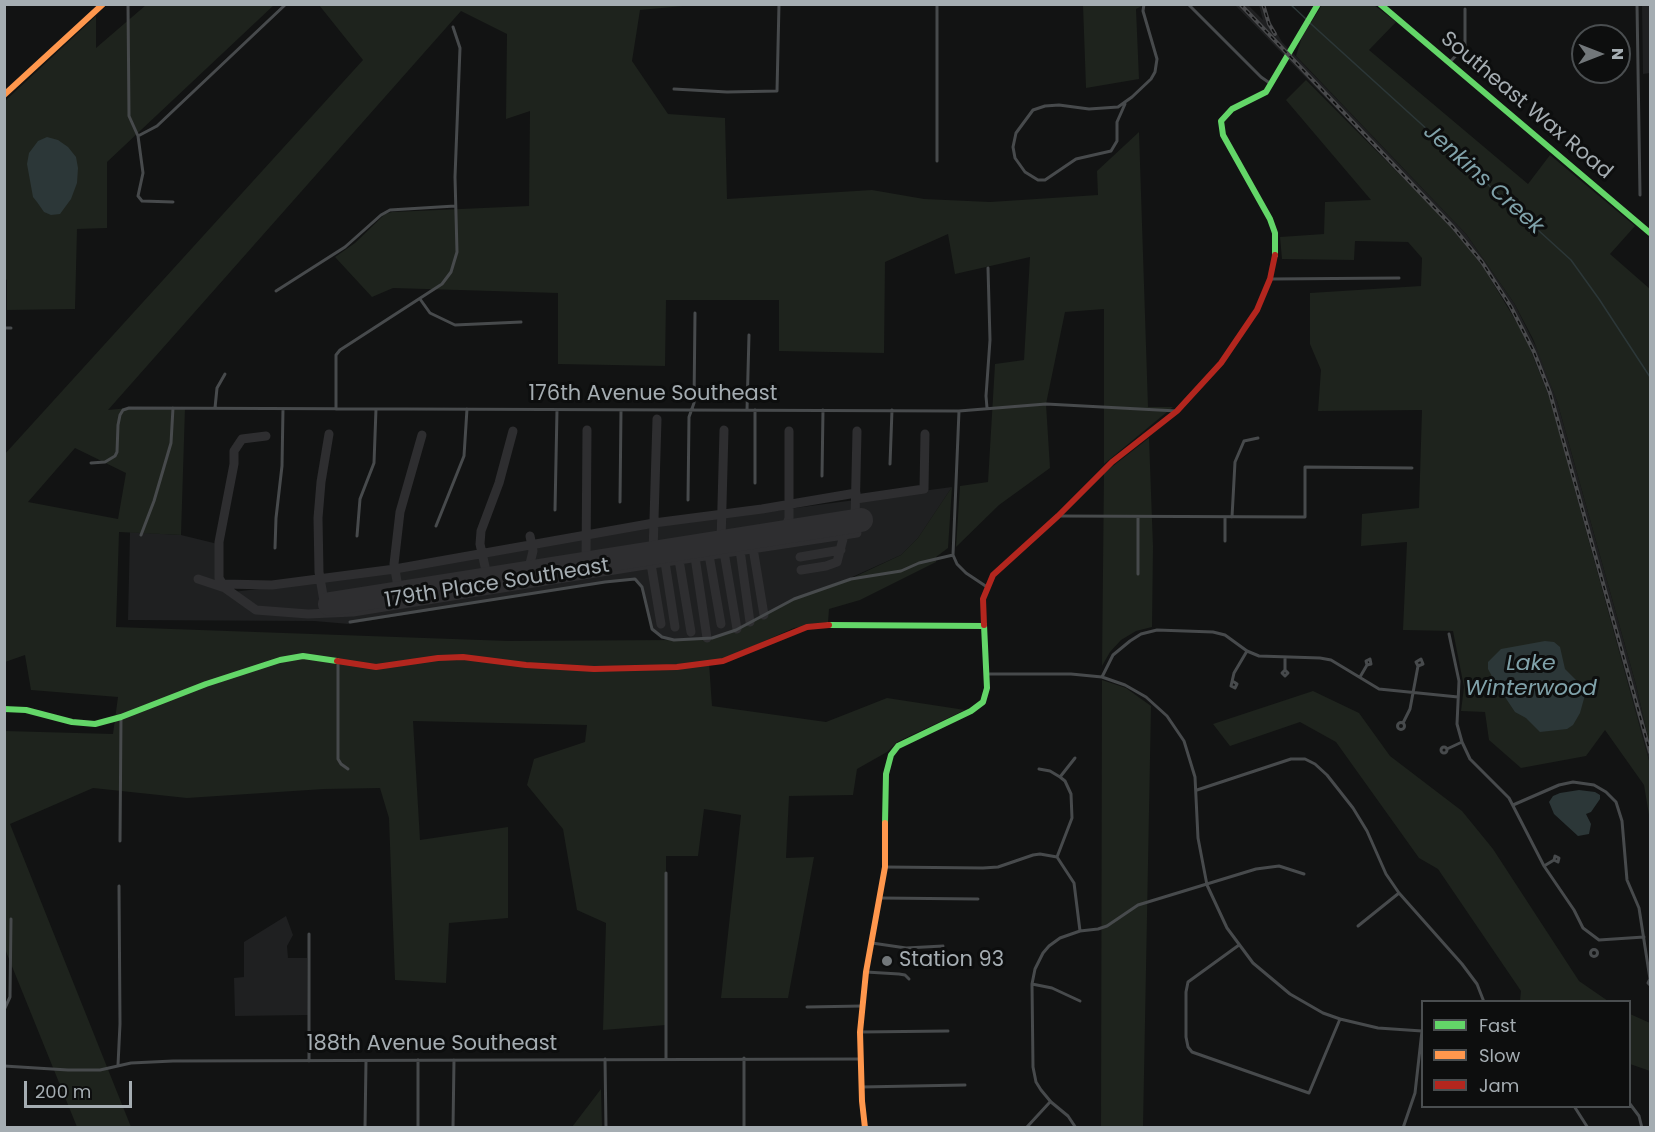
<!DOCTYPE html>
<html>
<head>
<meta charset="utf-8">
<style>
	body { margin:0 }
	#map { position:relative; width:1655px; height:1132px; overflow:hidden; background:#121313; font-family:Poppins,sans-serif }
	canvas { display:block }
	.frame { position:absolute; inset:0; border:6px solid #a5adb2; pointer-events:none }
	.legend { position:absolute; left:1421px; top:1000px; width:210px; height:108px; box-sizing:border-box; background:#0d0e0e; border:2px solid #4a4e50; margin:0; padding:8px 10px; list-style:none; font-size:18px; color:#a5adb2 }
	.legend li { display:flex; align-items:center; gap:12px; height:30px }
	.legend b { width:30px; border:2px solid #4a4e50 }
	.north { position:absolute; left:1571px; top:24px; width:60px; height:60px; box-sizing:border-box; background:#0d0e0e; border:2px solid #4a4e50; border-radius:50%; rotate:90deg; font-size:16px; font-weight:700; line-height:24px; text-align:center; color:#a5adb2 }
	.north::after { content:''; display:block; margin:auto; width:21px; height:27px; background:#72777a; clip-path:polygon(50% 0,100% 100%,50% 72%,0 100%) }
	.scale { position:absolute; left:24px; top:1081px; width:108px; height:27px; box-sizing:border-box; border:3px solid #a5adb2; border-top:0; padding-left:8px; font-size:18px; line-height:21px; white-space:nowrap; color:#a5adb2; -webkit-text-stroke:4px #0d0e0e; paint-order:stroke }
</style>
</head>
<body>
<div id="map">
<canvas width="1655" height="1132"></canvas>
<div class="frame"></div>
<ul class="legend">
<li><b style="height:8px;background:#63d668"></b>Fast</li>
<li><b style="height:8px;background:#ff974d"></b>Slow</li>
<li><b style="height:8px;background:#b3261e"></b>Jam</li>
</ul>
<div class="north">N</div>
<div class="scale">200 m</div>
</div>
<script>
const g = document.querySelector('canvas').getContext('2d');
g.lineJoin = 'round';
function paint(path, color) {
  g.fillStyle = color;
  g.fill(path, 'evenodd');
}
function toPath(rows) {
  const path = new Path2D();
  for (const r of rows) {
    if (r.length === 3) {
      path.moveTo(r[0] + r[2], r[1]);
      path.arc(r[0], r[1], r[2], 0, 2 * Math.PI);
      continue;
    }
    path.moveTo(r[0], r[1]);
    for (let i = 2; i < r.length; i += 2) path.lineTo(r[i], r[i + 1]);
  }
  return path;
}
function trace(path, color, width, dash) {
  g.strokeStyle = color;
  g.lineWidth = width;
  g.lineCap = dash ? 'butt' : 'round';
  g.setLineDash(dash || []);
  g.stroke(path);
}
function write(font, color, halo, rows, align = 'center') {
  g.font = font + ' Poppins,sans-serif';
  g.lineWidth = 6;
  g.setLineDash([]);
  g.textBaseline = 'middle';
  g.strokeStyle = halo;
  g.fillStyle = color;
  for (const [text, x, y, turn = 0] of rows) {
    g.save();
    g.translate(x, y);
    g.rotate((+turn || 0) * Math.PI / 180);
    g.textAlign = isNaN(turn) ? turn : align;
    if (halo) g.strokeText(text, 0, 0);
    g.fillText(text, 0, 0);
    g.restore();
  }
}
const built = toPath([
	[1235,5,1248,5,1263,20,1259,5,1264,5,1270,21,1282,42,1466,234,1514,303,1542,359,1557,401,1636,685,1650,746,1650,763,1550,399,1525,336,1503,297,1465,243,1431,206],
	[1642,5,1650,5,1650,73,1643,74],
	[952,487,918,538,901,555,737,629,712,638,674,640,662,637,652,629,642,587,635,579,605,582,349,624,314,621,128,620,130,532,181,535,222,545,221,580,232,592,329,581,646,528],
	[286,916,293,935,287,946,288,958,307,958,308,1015,235,1016,234,978,244,977,244,942]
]);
const green = toPath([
	[146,5,274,5,107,162,107,228,77,229,75,309,7,310,7,280,5,279,5,101,96,16,96,48],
	[319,5,694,5,640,10,632,61,668,114,725,118,727,199,872,190,924,199,990,202,1098,195,1097,171,1139,132,1148,407,1173,407,1104,464,1104,309,1065,312,1046,404,1050,468,999,505,956,547,960,486,988,482,995,364,1024,360,1030,257,955,274,948,234,885,262,884,353,779,351,779,300,666,300,665,366,558,364,558,293,393,288,372,297,335,257,355,243,385,214,392,212,529,206,530,111,506,119,507,34,461,11,108,410,129,408,185,408,181,535,119,532,116,627,509,641,674,640,712,638,737,629,794,599,850,579,901,555,918,538,952,487,948,548,936,557,936,562,860,600,829,609,828,623,794,628,724,659,709,663,712,706,826,722,887,698,965,710,897,742,887,752,857,769,853,795,789,796,786,858,814,857,788,998,721,998,741,815,704,809,698,856,666,856,666,1025,603,1030,606,923,577,910,563,829,527,785,534,759,585,742,587,725,413,721,420,840,508,827,508,918,449,923,446,983,395,980,389,818,380,788,324,789,187,798,93,788,10,824,131,1127,77,1127,5,949,5,731,113,734,118,697,31,690,25,655,5,662,4,455,363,60],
	[75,448,126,473,118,519,28,502],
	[1083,5,1144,5,1136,9,1139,79,1086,88],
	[1322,5,1374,5,1396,22,1369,50,1528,184,1550,155,1635,226,1610,254,1650,289,1650,746,1636,685,1557,401,1533,339,1514,303,1466,234,1296,56,1302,37],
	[1306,80,1431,206,1465,243,1485,270,1525,336,1550,399,1650,764,1650,821,1644,785,1605,730,1586,756,1521,768,1489,740,1485,712,1461,711,1464,687,1453,631,1403,630,1407,542,1361,546,1362,514,1419,508,1422,410,1318,411,1321,370,1310,344,1310,293,1421,286,1422,258,1408,242,1355,241,1354,260,1282,259,1280,237,1324,234,1325,202,1371,200,1286,100],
	[1149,438,1153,547,1152,627,1136,631,1121,640,1110,652,1102,666,1104,473],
	[1102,680,1126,688,1151,706,1143,1127,1101,1128],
	[1313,691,1359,713,1390,756,1462,811,1493,849,1579,981,1608,1001,1520,1001,1521,991,1438,869,1419,858,1336,742,1300,722,1230,746,1213,724],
	[1630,1014,1650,1023,1650,1071,1630,1064],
	[601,1089,602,1127,572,1127]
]);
const water = toPath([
	[47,137,58,140,68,147,76,157,78,168,77,183,71,199,60,214,51,215,44,212,37,202,33,197,27,164,29,153,38,141],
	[1545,641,1554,642,1560,647,1565,669,1584,688,1585,695,1580,713,1573,725,1567,729,1540,732,1526,718,1515,712,1495,682,1488,669,1488,662,1501,649],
	[1579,790,1595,792,1600,795,1600,799,1591,812,1586,814,1591,824,1589,834,1578,836,1554,814,1549,802,1553,796,1560,793]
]);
const stream = toPath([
	[1290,4,1306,19],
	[1310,23,1571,260,1599,299,1650,377]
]);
const taxiway = toPath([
	[266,436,242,439,234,451,234,464,219,542,219,578,225,588,256,610,308,614,353,612],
	[856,499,924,489,925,434],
	[784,532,789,518,789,431],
	[721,542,724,430],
	[753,548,764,615],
	[740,550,750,622],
	[724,552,737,629],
	[653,553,657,419],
	[709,555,721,624],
	[622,557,639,566],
	[695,557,707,638],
	[800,557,841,550],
	[679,560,691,632],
	[665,562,675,627],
	[586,563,587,430],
	[651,564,661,624],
	[801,570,826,566,837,562,844,535],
	[528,572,533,551,530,536],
	[198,579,225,588],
	[223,584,272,585,395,569,654,523,762,509,856,493],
	[490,589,480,544,481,531,499,483,513,431],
	[350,601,353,612,639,566,857,533,855,521,857,431],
	[401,604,394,564,400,512,422,435],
	[326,613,319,572,318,518,321,482,329,434]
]);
const runway = toPath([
	[330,604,861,520]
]);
const street = toPath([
	[128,4,129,116,138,136,143,173,138,196,142,201,173,202],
	[937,4,937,161],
	[1188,4,1261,77,1271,84],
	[1637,4,1640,195],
	[1449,63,1465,46,1465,9],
	[674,89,727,92,777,91,779,4],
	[1125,104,1117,122,1117,141,1111,151,1076,159,1045,180,1038,180,1025,172,1015,158,1013,147,1016,133,1033,110,1045,106,1059,105,1089,109,1118,107,1132,97,1151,79,1155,72,1157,59,1143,11,1144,4],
	[138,136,157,126,286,4],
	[1270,279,1399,278],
	[276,291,345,247,381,215,390,210,455,206],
	[420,299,430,313,455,325,521,322],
	[4,328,11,328],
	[215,408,217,388,225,374],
	[987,408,986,396,990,340,988,268],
	[336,409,336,355,340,350,442,284,451,272,457,252,455,177,460,48,453,27],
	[747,410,749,335],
	[755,410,755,483],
	[959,411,953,555,957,564,966,573,987,587],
	[91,463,105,462,115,456,117,452,118,425,120,415,123,410,129,408,959,411,1046,404,1177,411],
	[890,464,892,410],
	[822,476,823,410],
	[688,500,689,417,694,403,695,313],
	[620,502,621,410],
	[555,510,557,410],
	[1058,516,1305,517,1305,467,1412,468],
	[1225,517,1225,541],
	[1232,517,1235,462,1244,441,1258,438],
	[436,526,464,456,467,409],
	[141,535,154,501,171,443,173,408],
	[357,536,360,499,374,463,376,409],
	[275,548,276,518,282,466,283,409],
	[1138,574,1138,517],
	[350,622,605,582,635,579,642,587,652,629,662,637,674,640,712,638,736,630,794,599,851,579,901,571,919,563,953,555],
	[1449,634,1459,681,1457,724,1462,742,1470,759,1509,798,1544,866,1574,910,1583,928,1599,940],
	[1285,657,1285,670,1282,673,1285,676,1288,673,1285,670],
	[338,661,338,759,341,764,348,769],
	[987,674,1071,674,1102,677,1125,685,1146,697,1167,716,1184,741,1195,777,1198,838,1207,885,1227,928,1253,963,1290,994,1323,1013,1340,1019,1378,1028,1422,1031],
	[1102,677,1113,655,1130,641,1141,634,1157,630,1213,632,1225,635,1247,651,1259,656,1320,658,1331,660,1379,689,1458,697],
	[1360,677,1367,665,1371,664,1370,659,1366,661,1367,665],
	[1234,682,1237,684,1235,688,1231,686,1234,673,1247,651],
	[1401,726,3.5],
	[1403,723,1410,709,1418,666,1416,662,1421,659,1423,664,1418,666],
	[1444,750,3],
	[1447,749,1462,742],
	[1039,769,1050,771,1060,777,1065,781,1071,794,1072,818,1057,857,1074,883,1080,931],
	[1060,777,1075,758],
	[1197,790,1291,759,1305,759,1315,764,1327,775,1353,808,1367,831,1386,874,1399,893,1462,964,1477,984,1484,1002],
	[1513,805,1559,785,1573,782,1594,785,1606,792,1616,802,1622,821,1627,880,1639,908,1650,979,1648,983,1650,985],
	[120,841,121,717],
	[1544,866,1554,860,1558,862,1559,858,1555,856,1554,860],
	[885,867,983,868,998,867,1033,855,1040,854,1057,857],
	[666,873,666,1059],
	[880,898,978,899],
	[1358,926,1399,893],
	[1599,940,1644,937],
	[872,943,906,948,943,946],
	[1239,945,1188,982,1186,992,1186,1037,1188,1047,1192,1052,1309,1093,1340,1019],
	[1594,953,3.5],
	[866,972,899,974,905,975,909,979],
	[1032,984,1052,988,1080,1001],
	[807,1007,862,1006],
	[4,1010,10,997,11,919],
	[860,1032,948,1031],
	[605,1059,606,1128],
	[309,1061,309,934],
	[118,1065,120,1024,119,886],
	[4,1066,68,1070,100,1070,131,1063,173,1061,860,1059],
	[861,1087,965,1085],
	[1630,1104,1639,1116,1642,1128],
	[1574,1106,1588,1128],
	[1027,1127,1050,1102],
	[365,1128,366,1061],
	[418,1128,418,1060],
	[453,1128,454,1060],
	[744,1128,744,1058],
	[1076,1128,1068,1116,1051,1102,1041,1090,1036,1082,1033,1067,1032,984,1035,969,1043,953,1049,946,1060,938,1080,931,1098,929,1107,926,1138,905,1256,869,1279,866,1304,874],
	[1403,1128,1415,1093,1422,1031]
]);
const fast = toPath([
	[1380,4,1650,233],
	[1275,255,1275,233,1270,219,1223,135,1221,121,1232,109,1266,92,1318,4],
	[829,625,984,626],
	[4,709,26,710,72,722,95,724,121,717,206,684,280,660,303,656,337,661],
	[885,823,886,774,891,755,898,746,971,711,983,702,987,688,984,625]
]);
const slow = toPath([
	[4,95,103,4],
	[865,1128,862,1101,860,1032,866,972,885,867,885,823]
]);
const jam = toPath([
	[984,625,983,599,993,575,1058,516,1112,462,1177,411,1221,363,1257,310,1270,279,1275,255],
	[337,661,376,667,438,658,463,657,526,665,594,669,677,667,723,661,807,627,829,625]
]);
const rail = toPath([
	[1240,4,1453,227,1482,262,1511,307,1534,352,1550,393,1650,752],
	[1263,4,1269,24,1275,34]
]);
const markers = [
	[887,961,6,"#72777a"]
];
const streetNames = [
	["Southeast Wax Road",1526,106,40],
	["176th Avenue Southeast",653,395],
	["179th Place Southeast",497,584,-9],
	["188th Avenue Southeast",432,1045]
];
const poiNames = [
	["Station 93",899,961]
];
const waterNames = [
	["Jenkins Creek",1483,180,42],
	["Lake",1531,664],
	["Winterwood",1531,689]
];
paint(built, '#1f2021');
paint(green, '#1e231d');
paint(water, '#2c3738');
trace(stream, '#2c3738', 1.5);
trace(taxiway, '#2e2e30', 9);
trace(runway, '#2e2e30', 24);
trace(street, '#474a4c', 3);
trace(fast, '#63d668', 6);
trace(slow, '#ff974d', 6);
trace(jam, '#b3261e', 6);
trace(rail, '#494a4c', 4);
trace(rail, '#0d0e0e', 1.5, [4.5]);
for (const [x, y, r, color] of markers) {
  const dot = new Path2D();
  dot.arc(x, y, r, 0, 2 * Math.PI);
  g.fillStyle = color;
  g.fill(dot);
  trace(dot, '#0d0e0e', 2);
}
write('21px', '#a5adb2', '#0d0e0e', streetNames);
write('21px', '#a5adb2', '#0d0e0e', poiNames, 'left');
write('italic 22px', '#80a2aa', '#0d0e0e', waterNames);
</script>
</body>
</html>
